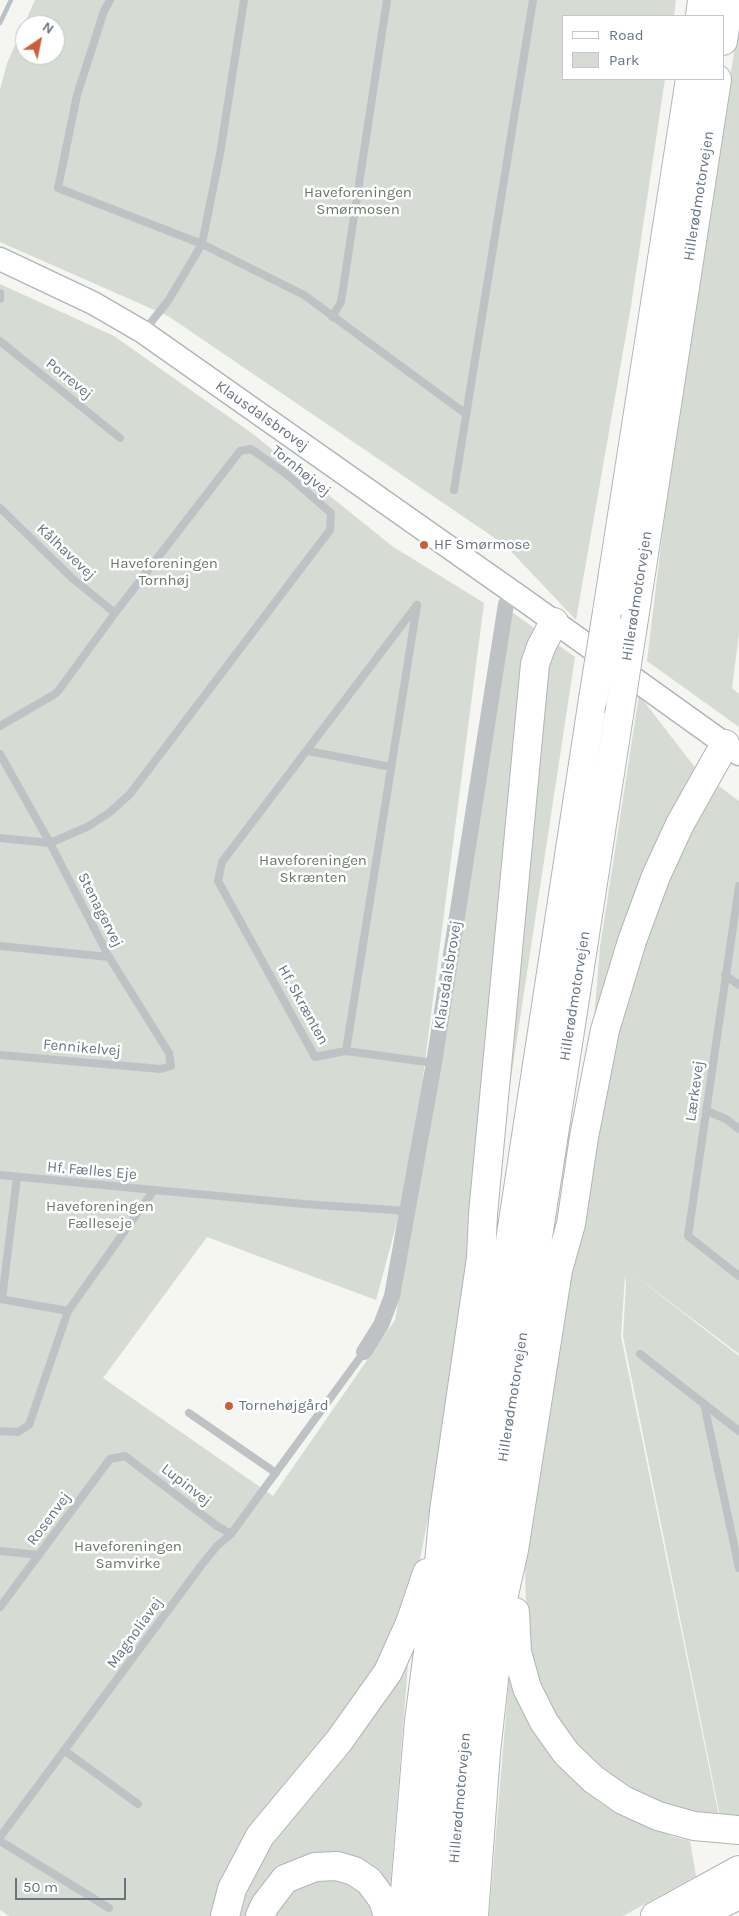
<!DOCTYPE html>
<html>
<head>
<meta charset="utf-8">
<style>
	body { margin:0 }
	#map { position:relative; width:739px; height:1916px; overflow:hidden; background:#f5f5f2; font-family:Karla,sans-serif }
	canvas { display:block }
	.legend { position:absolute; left:562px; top:15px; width:162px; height:65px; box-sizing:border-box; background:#fff; border:1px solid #c3c7cc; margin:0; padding:6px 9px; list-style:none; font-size:15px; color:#68747f }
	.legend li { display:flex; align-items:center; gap:10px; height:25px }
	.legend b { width:25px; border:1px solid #c3c7cc }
	.north { position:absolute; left:15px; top:15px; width:50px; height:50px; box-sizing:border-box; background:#fff; border:1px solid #c3c7cc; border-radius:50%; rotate:34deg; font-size:14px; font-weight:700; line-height:20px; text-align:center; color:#68747f }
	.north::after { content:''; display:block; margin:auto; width:18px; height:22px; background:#cc5f3b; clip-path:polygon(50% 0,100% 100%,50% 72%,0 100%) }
	.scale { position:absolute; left:15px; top:1878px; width:111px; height:22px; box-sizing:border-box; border:2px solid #68747f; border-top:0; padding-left:6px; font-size:15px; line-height:18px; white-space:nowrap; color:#68747f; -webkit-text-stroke:4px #fff; paint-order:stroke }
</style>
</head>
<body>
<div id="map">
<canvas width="739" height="1916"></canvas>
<ul class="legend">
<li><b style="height:6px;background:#fff"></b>Road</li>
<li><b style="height:14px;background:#d6dbd4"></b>Park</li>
</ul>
<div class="north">N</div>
<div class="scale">50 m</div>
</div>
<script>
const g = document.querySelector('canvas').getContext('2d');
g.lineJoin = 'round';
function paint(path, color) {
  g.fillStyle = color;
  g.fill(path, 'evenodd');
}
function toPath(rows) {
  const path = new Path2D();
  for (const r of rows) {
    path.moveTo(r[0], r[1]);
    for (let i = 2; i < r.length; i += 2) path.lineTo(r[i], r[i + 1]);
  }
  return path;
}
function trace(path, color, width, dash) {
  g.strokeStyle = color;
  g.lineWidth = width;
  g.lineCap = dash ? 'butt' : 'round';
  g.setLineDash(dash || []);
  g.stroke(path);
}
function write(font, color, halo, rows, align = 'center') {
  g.font = font + ' Karla,sans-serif';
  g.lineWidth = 5;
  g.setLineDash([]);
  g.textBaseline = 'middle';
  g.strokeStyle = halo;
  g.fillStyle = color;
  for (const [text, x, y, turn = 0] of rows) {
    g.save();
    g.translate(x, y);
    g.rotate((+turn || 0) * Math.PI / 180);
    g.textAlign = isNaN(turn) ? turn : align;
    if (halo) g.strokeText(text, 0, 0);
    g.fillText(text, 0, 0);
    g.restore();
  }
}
const green = toPath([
	[35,0,676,0,674,16,563,16,563,79,665,79,631,306,576,620,505,545,168,316,0,242,0,90,7,63],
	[25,25,55,25,55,55,25,55],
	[739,22,739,634,732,688,739,694,739,727,647,661,681,380],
	[0,284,114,336,253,434,392,546,484,603,411,1170,376,1300,207,1237,103,1378,273,1496,395,1320,438,1061,509,610,575,657,508,1098,483,1122,474,1243,439,1464,419,1564,379,1672,230,1869,211,1916,9,1916,0,1910],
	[639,695,697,770,739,801,739,1354,625,1268,739,1356,739,1815,720,1816,623,1336,626,1283,625,1275,621,1336,719,1816,698,1813,654,1803,570,1747,540,1694,527,1648,525,1567,538,1471,577,1225,600,947],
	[409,1652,390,1891,337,1860,252,1916,236,1916,238,1905,276,1834],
	[510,1667,642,1822,671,1836,690,1841,696,1876,623,1916,489,1916],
	[326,1874,358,1885,380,1916,272,1916,299,1879]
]);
const stream = toPath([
	[0,23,11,0]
]);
const lane = toPath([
	[110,0,104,11,77,95,58,188,202,244,304,295,466,414],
	[0,293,0,299],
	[332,317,341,302,387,0],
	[144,331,168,301,202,244,220,154,244,0],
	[0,341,120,438],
	[454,490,533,0],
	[0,508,72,578,115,613],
	[417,605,346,1051,315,1057,218,881,222,862,417,605],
	[0,726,55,694,59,690,115,613,240,451,251,449,285,473,331,513,330,530,130,794,109,813,87,827,50,843,0,838],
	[308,751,391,767],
	[0,754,50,843,109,957,169,1053,171,1066,161,1069,0,1055],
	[739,886,688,1236,739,1276],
	[0,946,109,957],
	[725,975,739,985],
	[346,1051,434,1063],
	[707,1111,726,1119,739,1129],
	[0,1175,154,1190,68,1311,29,1425,18,1432,0,1431],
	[154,1190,304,1204,408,1211],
	[0,1299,68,1311],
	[2,1299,17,1177],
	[640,1354,739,1431],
	[704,1404,739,1568],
	[189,1413,276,1473],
	[0,1551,39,1555],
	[0,1607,110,1459,125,1456,217,1526,231,1534],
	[65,1751,138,1804],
	[0,1837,203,1563,217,1546,231,1534,364,1352],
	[0,1841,109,1908]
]);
const street = toPath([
	[364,1352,381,1325,392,1296,434,1063,506,604,513,592]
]);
const secondary = toPath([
	[0,259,93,303,143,332,524,600,739,754]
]);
const highway = toPath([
	[700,16,702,0],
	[723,41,729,0],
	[607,612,690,79],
	[633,625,717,79],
	[515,1612,517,1652,527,1688,544,1722,566,1753,593,1779,623,1800,658,1816,694,1826,739,1830],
	[225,1916,232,1889,260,1836,339,1741,388,1672,410,1623,427,1573],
	[260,1916,265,1905,285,1879,315,1867,337,1866,354,1871,369,1881,383,1900,388,1916],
	[403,1916,419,1721,437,1583,444,1511,481,1258,483,1214,535,664,541,647,554,622],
	[424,1916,437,1755,474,1476,593,699],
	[451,1916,462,1765,500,1482,619,715],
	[474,1916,486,1752,503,1599,514,1550,558,1270,571,1224,584,1137,605,1030,632,941,656,876,680,824,725,744],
	[655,1916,739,1870],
	[696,1916,739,1895]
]);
const highwayBridge = toPath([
	[593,699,607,612],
	[619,715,633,625]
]);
const markers = [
	[424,545,5,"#cc5f3b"],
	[229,1406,5,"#cc5f3b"]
];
const parkNames = [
	["Haveforeningen",358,193],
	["Smørmosen",358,210],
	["Haveforeningen",164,564],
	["Tornhøj",164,581],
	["Haveforeningen",313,861],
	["Skrænten",313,878],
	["Haveforeningen",100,1207],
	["Fælleseje",100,1224],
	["Haveforeningen",128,1547],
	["Samvirke",128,1564]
];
const streetNames = [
	["Hillerødmotorvejen",699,196,-81],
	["Porrevej",69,379,39],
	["Klausdalsbrovej",262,416,35],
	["Tornhøjvej",301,471,39],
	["Kålhavevej",66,552,43],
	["Hillerødmotorvejen",637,596,-81],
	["Stenagervej",100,910,63],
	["Klausdalsbrovej",448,975,-81],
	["Hillerødmotorvejen",575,996,-81],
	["Hf. Skrænten",303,1005,61],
	["Fennikelvej",82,1048,5],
	["Lærkevej",695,1091,-82],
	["Hf. Fælles Eje",92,1171,5],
	["Hillerødmotorvejen",513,1397,-81],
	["Lupinvej",186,1485,38],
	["Rosenvej",49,1519,-53],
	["Magnoliavej",135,1633,-54],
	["Hillerødmotorvejen",460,1798,-85]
];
const poiNames = [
	["HF Smørmose",434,545],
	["Tornehøjgård",239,1406]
];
paint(green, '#d6dbd4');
trace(stream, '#b8c1c5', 4.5);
trace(secondary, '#b2b6ba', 25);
trace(highway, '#b2b5b8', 30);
trace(lane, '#bfc2c5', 8);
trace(street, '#bfc2c5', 16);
trace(secondary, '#fff', 22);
trace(highway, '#fff', 28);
trace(highwayBridge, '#b2b5b8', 30, []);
trace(highwayBridge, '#fff', 28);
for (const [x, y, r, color] of markers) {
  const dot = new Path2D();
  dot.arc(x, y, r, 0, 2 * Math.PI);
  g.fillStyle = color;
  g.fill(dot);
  trace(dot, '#fff', 2);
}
write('15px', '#697766', '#fff', parkNames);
write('15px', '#68747f', '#fff', streetNames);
write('15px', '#68747f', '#fff', poiNames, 'left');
</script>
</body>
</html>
